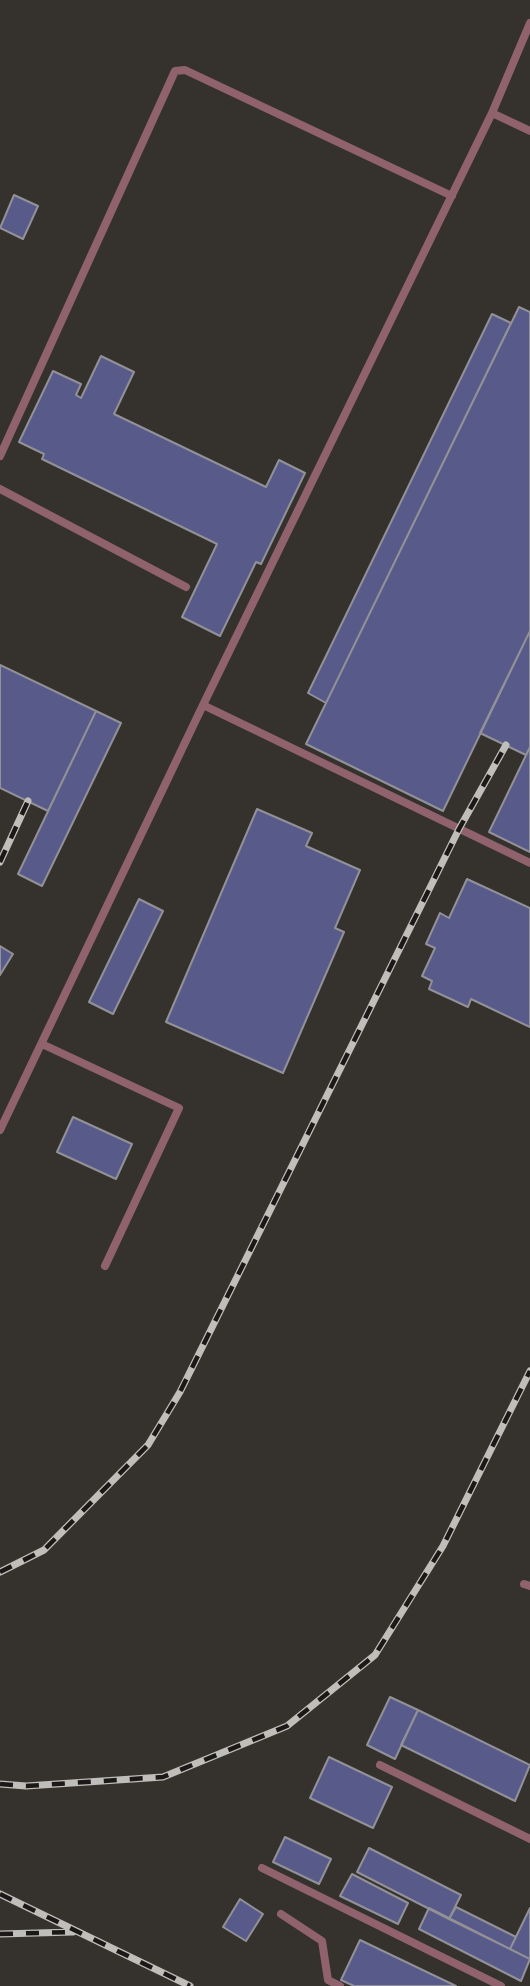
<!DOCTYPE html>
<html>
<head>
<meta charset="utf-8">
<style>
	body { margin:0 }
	canvas { display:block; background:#35312d }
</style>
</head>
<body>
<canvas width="530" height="1986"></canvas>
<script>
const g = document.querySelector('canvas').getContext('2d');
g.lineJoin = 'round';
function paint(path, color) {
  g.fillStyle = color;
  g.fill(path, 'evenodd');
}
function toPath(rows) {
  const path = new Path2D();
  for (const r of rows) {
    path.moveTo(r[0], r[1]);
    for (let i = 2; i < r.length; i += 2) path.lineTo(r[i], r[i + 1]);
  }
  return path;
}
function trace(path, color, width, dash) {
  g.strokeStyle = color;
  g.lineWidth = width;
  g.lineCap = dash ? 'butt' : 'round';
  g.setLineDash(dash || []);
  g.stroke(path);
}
const building = toPath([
	[14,195,38,206,23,239,0,228,14,195],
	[519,307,530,312,530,631,443,811,306,744,519,307],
	[492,314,511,323,326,703,308,693,492,314],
	[101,356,134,372,114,414,266,487,279,460,305,473,261,564,256,562,220,636,182,617,217,544,42,459,44,454,19,442,53,371,81,384,76,395,81,398,101,356],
	[530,631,530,747,526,755,480,733,530,631],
	[0,665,96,711,48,811,0,788,0,665],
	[96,711,121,723,42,886,18,874,96,711],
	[530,747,530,852,489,832,530,747],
	[257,809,312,833,306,846,360,870,335,928,344,932,283,1073,166,1022,257,809],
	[467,879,530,908,530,1027,471,999,468,1007,429,989,432,981,422,976,435,948,426,944,440,913,449,918,467,879],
	[139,899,163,911,113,1014,89,1002,139,899],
	[0,946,13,954,0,975,0,946],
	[73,1117,132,1144,116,1179,57,1152,73,1117],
	[390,1697,418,1710,395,1759,367,1745,390,1697],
	[418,1710,530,1765,515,1801,401,1745,418,1710],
	[329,1757,392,1787,373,1828,310,1798,329,1757],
	[285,1837,331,1859,319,1884,273,1862,285,1837],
	[369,1848,461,1895,449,1919,357,1872,369,1848],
	[352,1874,408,1903,398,1924,340,1896,352,1874],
	[240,1899,263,1914,246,1941,223,1927,240,1899],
	[456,1907,516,1937,510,1949,449,1919,456,1907],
	[429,1908,530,1959,521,1981,419,1929,429,1908],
	[530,1908,530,1959,510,1949,530,1908],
	[360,1940,456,1986,354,1986,341,1980,360,1940]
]);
const service = toPath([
	[492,113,530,131],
	[0,456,175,71,185,70,452,196],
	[0,489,186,587],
	[203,705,530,863],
	[42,1044,179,1108,105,1266],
	[0,1130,203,705,492,113,530,23],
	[524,1584,530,1586],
	[380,1765,530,1839],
	[262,1868,501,1986],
	[281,1914,322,1941,328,1980,340,1986]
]);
const rail = toPath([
	[0,862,28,801],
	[0,1572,44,1550,148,1445,180,1392,459,829,506,745],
	[0,1784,26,1786,163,1777,287,1726,375,1655,443,1546,530,1371],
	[0,1894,190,1986],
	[0,1934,73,1932]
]);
paint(building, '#585a8a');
trace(building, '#919197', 2);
trace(service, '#8f626e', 8);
trace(rail, '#c0beba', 7);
trace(rail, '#1b1917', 4.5, [13]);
</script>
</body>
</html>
